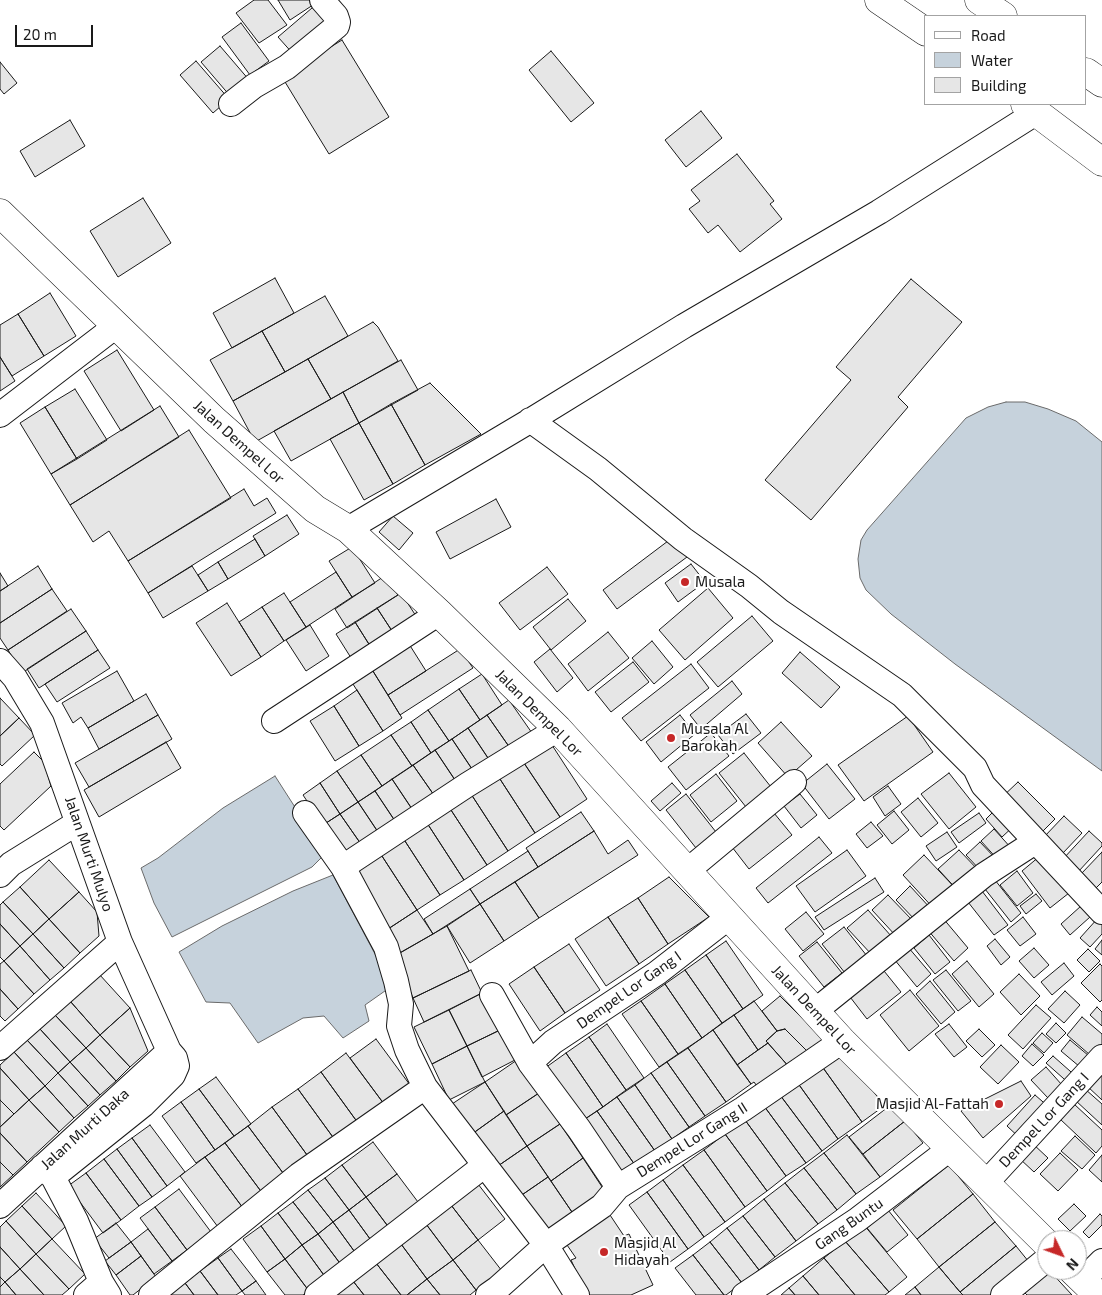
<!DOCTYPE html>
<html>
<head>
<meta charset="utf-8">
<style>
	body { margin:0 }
	#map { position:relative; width:1102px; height:1295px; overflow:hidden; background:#fff; font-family:"Exo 2",sans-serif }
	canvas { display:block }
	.legend { position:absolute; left:924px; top:15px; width:162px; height:90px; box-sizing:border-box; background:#fff; border:1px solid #a3a3a3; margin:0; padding:6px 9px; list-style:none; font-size:15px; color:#1a1a1a }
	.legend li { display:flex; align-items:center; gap:10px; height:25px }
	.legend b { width:25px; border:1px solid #a3a3a3 }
	.north { position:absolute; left:1037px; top:1230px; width:50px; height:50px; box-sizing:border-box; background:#fff; border:1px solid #a3a3a3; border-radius:50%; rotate:132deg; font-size:14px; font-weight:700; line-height:20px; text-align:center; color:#1a1a1a }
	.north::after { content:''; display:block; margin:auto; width:18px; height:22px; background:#c62828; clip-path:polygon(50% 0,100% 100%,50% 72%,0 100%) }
	.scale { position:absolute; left:15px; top:25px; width:78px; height:22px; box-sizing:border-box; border:2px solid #1a1a1a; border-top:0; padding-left:6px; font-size:15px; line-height:18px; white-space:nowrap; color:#1a1a1a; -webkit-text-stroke:4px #fff; paint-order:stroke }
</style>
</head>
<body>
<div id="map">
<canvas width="1102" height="1295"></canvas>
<ul class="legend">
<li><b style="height:6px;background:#fff"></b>Road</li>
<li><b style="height:14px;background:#c6d2dc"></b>Water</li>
<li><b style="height:14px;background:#e6e6e6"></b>Building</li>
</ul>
<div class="north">N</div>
<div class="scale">20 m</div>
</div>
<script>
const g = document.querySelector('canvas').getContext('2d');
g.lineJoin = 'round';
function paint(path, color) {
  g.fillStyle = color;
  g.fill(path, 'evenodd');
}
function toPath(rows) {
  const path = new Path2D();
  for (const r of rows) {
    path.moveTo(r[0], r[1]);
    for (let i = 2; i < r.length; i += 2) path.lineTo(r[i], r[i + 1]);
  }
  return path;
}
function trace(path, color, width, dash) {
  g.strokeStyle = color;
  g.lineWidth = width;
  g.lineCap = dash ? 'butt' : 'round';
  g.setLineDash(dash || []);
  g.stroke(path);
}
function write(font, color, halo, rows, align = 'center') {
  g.font = font + ' "Exo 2",sans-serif';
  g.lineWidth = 4;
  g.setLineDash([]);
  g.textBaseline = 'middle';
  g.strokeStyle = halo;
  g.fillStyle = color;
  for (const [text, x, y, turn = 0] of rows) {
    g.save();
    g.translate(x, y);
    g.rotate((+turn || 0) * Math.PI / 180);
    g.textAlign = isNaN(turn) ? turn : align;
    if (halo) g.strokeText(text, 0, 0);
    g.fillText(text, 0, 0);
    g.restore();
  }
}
const water = toPath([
	[1006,402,1025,402,1048,409,1076,421,1102,442,1102,771,955,664,891,614,866,590,860,578,858,559,861,540,867,530,966,418,988,407,1006,402],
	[275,776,325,854,312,867,172,937,154,903,141,868,158,858,223,808,275,776],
	[333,875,392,986,365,1005,369,1021,343,1038,324,1016,303,1018,258,1043,230,1003,206,1002,179,952,222,926,293,891,333,875]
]);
const building = toPath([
	[254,0,268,0,287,25,259,43,236,13,254,0],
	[278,0,314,0,316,3,290,20,278,0],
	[319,2,335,22,295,56,278,37,319,2],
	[241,23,269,61,250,75,222,37,241,23],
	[342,40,389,117,329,154,282,77,342,40],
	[220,46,250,81,231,97,201,62,220,46],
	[551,51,594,103,571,122,529,70,551,51],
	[196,61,229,99,213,113,180,75,196,61],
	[0,62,17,83,4,94,0,89,0,62],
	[701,111,722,138,686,167,665,140,701,111],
	[70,120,85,146,35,177,20,151,70,120],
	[737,154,774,201,770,204,782,219,740,252,718,225,708,233,689,209,700,201,691,190,737,154],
	[143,198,171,243,118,277,90,231,143,198],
	[275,278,294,313,232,348,213,313,275,278],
	[911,279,962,322,898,397,908,407,811,520,765,480,851,380,836,367,911,279],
	[50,293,76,336,44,356,18,314,50,293],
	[325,296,348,336,285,372,262,331,325,296],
	[18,314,44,356,12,376,0,357,0,325,18,314],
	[373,322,378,327,398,361,331,399,308,359,373,322],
	[262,331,285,372,233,401,210,360,262,331],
	[117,350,154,410,121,431,84,371,117,350],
	[0,357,15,381,0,391,0,357],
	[308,359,331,399,255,442,233,401,308,359],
	[401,360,418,390,359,423,343,392,401,360],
	[430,383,481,434,425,465,391,404,430,383],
	[75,389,107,440,77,459,45,407,75,389],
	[343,392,359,423,291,461,274,431,343,392],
	[391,404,425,465,393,484,359,423,391,404],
	[160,406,179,437,70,505,51,474,160,406],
	[45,407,77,459,51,474,20,423,45,407],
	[359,423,393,484,364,500,330,439,359,423],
	[189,430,231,498,128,561,109,531,93,542,70,505,189,430],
	[244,489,254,506,267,498,276,513,148,593,128,561,244,489],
	[496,499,511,527,450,559,436,532,496,499],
	[287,515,299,534,265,556,253,536,287,515],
	[393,516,413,533,399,550,379,532,393,516],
	[672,538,687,557,617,609,603,590,672,538],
	[255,539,265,556,228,579,218,562,255,539],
	[352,547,375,583,352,597,329,561,352,547],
	[218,562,228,579,208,591,198,575,218,562],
	[691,564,705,582,678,602,665,583,691,564],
	[38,566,52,589,0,623,0,591,38,566],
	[192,566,208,591,163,618,148,593,192,566],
	[547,567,568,594,520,630,499,603,547,567],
	[336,572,352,597,306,627,290,602,336,572],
	[0,573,8,586,0,591,0,573],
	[386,575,398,595,347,628,335,609,386,575],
	[708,588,733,618,685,660,659,630,708,588],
	[52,589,67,611,8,650,0,638,0,623,52,589],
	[284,593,306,627,284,641,262,607,284,593],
	[401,593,418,619,394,634,377,608,401,593],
	[568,599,586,621,551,650,533,627,568,599],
	[227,603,261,657,231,676,196,623,227,603],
	[262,607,284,641,261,657,239,622,262,607],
	[377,608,394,634,372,649,355,622,377,608],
	[71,609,86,631,22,673,8,650,71,609],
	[752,616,773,641,718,687,697,662,752,616],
	[355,622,372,649,353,661,336,634,355,622],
	[310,625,329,656,306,671,286,640,310,625],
	[86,631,98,650,39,688,27,669,86,631],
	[608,632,629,658,588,691,568,664,608,632],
	[652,641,673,667,654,684,632,658,652,641],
	[409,644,426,671,388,695,371,668,409,644],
	[460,649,473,668,400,715,388,695,460,649],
	[550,649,573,678,557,692,534,662,550,649],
	[98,650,110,668,57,702,45,684,98,650],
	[800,652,840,687,821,708,782,673,800,652],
	[633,662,649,682,611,712,595,692,633,662],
	[691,664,709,688,641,741,622,718,691,664],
	[371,668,402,718,383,731,351,681,371,668],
	[117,671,134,701,88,728,81,717,73,723,62,703,117,671],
	[482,674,502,705,480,720,459,689,482,674],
	[732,681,742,694,701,729,690,715,732,681],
	[459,689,480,720,449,741,428,710,459,689],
	[357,690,383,731,359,746,334,706,357,690],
	[146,694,158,715,99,749,88,728,146,694],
	[0,698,19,718,0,736,0,698],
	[509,700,532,733,510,748,487,715,509,700],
	[334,706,359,746,335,761,310,721,334,706],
	[428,710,449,741,431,753,411,722,428,710],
	[746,714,761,733,733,754,718,735,746,714],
	[158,715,172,739,89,787,75,763,158,715],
	[487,715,510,748,490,761,468,728,487,715],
	[680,715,695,734,661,762,646,742,680,715],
	[908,716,933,752,864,801,838,765,908,716],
	[19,718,35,735,2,766,0,764,0,736,19,718],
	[411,722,431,753,412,766,391,735,411,722],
	[781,722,812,756,788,777,758,743,781,722],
	[468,728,490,761,474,772,452,739,468,728],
	[711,733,729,756,686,790,668,767,711,733],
	[391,735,412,766,382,786,361,755,391,735],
	[452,739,474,772,457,783,435,750,452,739],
	[166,742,181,768,99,817,84,790,166,742],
	[550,742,587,799,560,817,522,760,550,742],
	[435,750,457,783,436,798,413,765,435,750],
	[34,752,44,762,51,786,4,830,0,826,0,784,34,752],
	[744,753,771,787,746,807,719,773,744,753],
	[361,755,382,786,358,802,337,771,361,755],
	[522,760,560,817,535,833,498,776,522,760],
	[827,764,855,799,829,819,802,784,827,764],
	[413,765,436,798,414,812,392,779,413,765],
	[337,771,358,802,340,814,320,783,337,771],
	[949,773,976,807,949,829,921,794,949,773],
	[716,774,737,801,711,822,690,795,716,774],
	[498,776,535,833,508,851,471,794,498,776],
	[392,779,414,812,397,824,375,791,392,779],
	[1018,782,1055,819,1037,837,1000,799,1018,782],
	[320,783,340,814,323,825,303,795,320,783],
	[672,783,681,793,660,811,651,801,672,783],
	[888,786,901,804,885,816,873,797,888,786],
	[375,791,397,824,380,835,358,802,375,791],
	[471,794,508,851,487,865,449,807,471,794],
	[686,794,716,832,696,848,666,810,686,794],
	[800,794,817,815,801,828,784,806,800,794],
	[918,798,938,823,921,837,901,812,918,798],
	[358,802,380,835,363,847,340,814,358,802],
	[999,806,1016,824,1002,837,986,819,999,806],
	[449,807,487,865,464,880,427,823,449,807],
	[894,811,909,830,892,844,877,825,894,811],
	[581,812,594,831,538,867,526,848,581,812],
	[774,813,792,835,749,869,732,847,774,813],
	[979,813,986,823,959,843,951,832,979,813],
	[340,814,363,847,346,859,323,825,340,814],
	[1064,816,1082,833,1062,854,1044,837,1064,816],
	[871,822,883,836,867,848,856,834,871,822],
	[427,823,464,880,440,895,403,838,427,823],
	[994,829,1012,849,999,861,981,841,994,829],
	[594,831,608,854,628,840,638,855,539,918,515,882,594,831],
	[1089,831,1102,843,1102,846,1078,872,1063,859,1089,831],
	[947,832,957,847,936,861,926,846,947,832],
	[819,837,832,853,768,903,756,888,819,837],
	[403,838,440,895,417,910,380,853,403,838],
	[980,842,996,859,982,872,966,855,980,842],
	[847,850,866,876,815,912,796,886,847,850],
	[959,850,981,873,960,893,938,869,959,850],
	[528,851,538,867,480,904,470,889,528,851],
	[1102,852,1102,882,1096,888,1081,874,1102,852],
	[380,853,417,910,388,929,351,872,380,853],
	[924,855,958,891,936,911,903,875,924,855],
	[1040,856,1069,893,1050,908,1022,871,1040,856],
	[49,860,79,892,49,919,20,887,49,860],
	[1017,871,1033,893,1017,906,1000,885,1017,871],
	[669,877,709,917,668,944,638,898,669,877],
	[875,878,884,892,824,930,815,917,875,878],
	[995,880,1021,913,1011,922,985,889,995,880],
	[515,882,539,918,504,941,480,904,515,882],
	[910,886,932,910,918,923,896,900,910,886],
	[20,887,49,919,33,934,3,902,20,887],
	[470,889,480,904,433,934,424,919,470,889],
	[982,891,1008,925,994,935,968,902,982,891],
	[79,892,97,912,99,936,80,953,49,919,79,892],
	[1036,894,1042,901,1026,914,1020,906,1036,894],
	[888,895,913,921,896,936,872,910,888,895],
	[638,898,668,944,639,964,608,917,638,898],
	[3,902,33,934,20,946,0,924,0,905,3,902],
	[480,904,504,941,470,963,447,926,480,904],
	[1081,906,1090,917,1070,935,1061,924,1081,906],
	[417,910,433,934,400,953,388,929,417,910],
	[868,910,892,937,872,955,847,928,868,910],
	[806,912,824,934,803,951,785,929,806,912],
	[608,917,639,964,606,986,575,939,608,917],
	[942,917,968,948,954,961,927,929,942,917],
	[1023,917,1036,934,1020,946,1007,930,1023,917],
	[1098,918,1102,921,1102,934,1090,947,1080,938,1098,918],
	[49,919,80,953,64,968,33,934,49,919],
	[0,924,20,946,4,961,0,957,0,924],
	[447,926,469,971,413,998,396,955,447,926],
	[844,927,867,956,845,973,822,944,844,927],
	[33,934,64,968,50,980,20,946,33,934],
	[929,935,950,962,935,974,914,948,929,935],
	[995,939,1010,957,1001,965,987,946,995,939],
	[1102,940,1102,955,1095,949,1102,940],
	[726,941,763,995,743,1009,706,955,726,941],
	[817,942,842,973,824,987,799,956,817,942],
	[569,944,600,990,565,1013,534,967,569,944],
	[20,946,50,980,34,994,4,961,20,946],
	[908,947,931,974,917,987,894,959,908,947],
	[1034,948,1049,965,1034,978,1019,961,1034,948],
	[1088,949,1100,961,1089,972,1077,960,1088,949],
	[706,955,743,1009,722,1023,685,970,706,955],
	[4,961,34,994,18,1009,0,989,0,964,4,961],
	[967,961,994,994,979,1007,952,974,967,961],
	[1064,963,1074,976,1052,995,1041,982,1064,963],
	[1100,964,1102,966,1102,1000,1100,1002,1081,983,1100,964],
	[880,966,901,992,867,1019,847,993,880,966],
	[534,967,565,1013,540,1031,509,984,534,967],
	[471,970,482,993,424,1022,413,998,471,970],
	[685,970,722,1023,702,1038,665,984,685,970],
	[946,970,971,1001,958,1011,933,980,946,970],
	[99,974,130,1008,100,1035,70,1001,99,974],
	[1019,974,1040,996,1021,1015,1000,992,1019,974],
	[930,981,955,1012,941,1024,916,994,930,981],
	[665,984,702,1038,678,1054,641,1001,665,984],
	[0,989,18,1009,5,1021,0,1016,0,989],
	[910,990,939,1026,909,1051,880,1015,910,990],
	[1065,991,1080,1005,1064,1023,1048,1009,1065,991],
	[482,993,500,1030,467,1046,449,1010,482,993],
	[780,996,825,1041,810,1054,785,1029,777,1031,762,1011,780,996],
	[70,1001,100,1035,86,1048,55,1015,70,1001],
	[641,1001,678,1054,659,1067,622,1014,641,1001],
	[754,1001,777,1031,766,1041,768,1043,758,1050,734,1015,754,1001],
	[1036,1005,1051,1018,1023,1049,1008,1035,1036,1005],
	[1097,1007,1102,1012,1102,1026,1090,1015,1097,1007],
	[130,1008,148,1051,130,1067,100,1035,130,1008],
	[449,1010,467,1046,432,1064,414,1027,449,1010],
	[55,1015,86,1048,70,1062,40,1029,55,1015],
	[734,1015,758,1050,737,1065,713,1030,734,1015],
	[1082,1017,1102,1034,1102,1055,1097,1061,1067,1035,1082,1017],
	[1056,1023,1066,1033,1056,1043,1046,1034,1056,1023],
	[607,1024,644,1078,626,1090,589,1037,607,1024],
	[949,1024,967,1047,954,1057,935,1034,949,1024],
	[40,1029,70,1062,58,1073,27,1040,40,1029],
	[785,1029,810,1054,790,1068,766,1041,777,1031,785,1029],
	[979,1029,995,1045,982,1057,966,1041,979,1029],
	[500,1030,515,1060,482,1077,467,1046,500,1030],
	[713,1030,751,1084,726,1102,688,1048,713,1030],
	[1042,1033,1053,1043,1044,1053,1033,1043,1042,1033],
	[100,1035,130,1067,116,1081,86,1048,100,1035],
	[589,1037,626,1090,603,1107,566,1053,589,1037],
	[376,1039,410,1085,384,1104,350,1058,376,1039],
	[27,1040,58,1073,45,1086,14,1052,27,1040],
	[1070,1040,1095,1061,1086,1072,1061,1051,1070,1040],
	[768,1043,790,1068,759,1089,754,1082,751,1084,737,1065,768,1043],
	[1032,1044,1044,1055,1033,1066,1022,1056,1032,1044],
	[1001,1045,1019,1062,998,1084,980,1067,1001,1045],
	[467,1046,485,1082,449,1100,432,1064,467,1046],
	[86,1048,116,1081,100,1095,70,1062,86,1048],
	[688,1048,726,1102,705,1116,667,1062,688,1048],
	[843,1049,884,1106,862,1122,821,1065,843,1049],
	[14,1052,45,1086,29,1100,0,1068,0,1065,14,1052],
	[346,1053,384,1104,358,1123,321,1072,346,1053],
	[566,1053,603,1107,582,1121,545,1068,566,1053],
	[1053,1056,1079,1079,1072,1086,1046,1063,1053,1056],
	[517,1060,539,1093,506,1115,485,1082,517,1060],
	[70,1062,100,1095,88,1106,58,1073,70,1062],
	[667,1062,705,1116,689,1127,651,1073,667,1062],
	[821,1065,862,1122,838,1139,797,1082,821,1065],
	[1046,1067,1062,1085,1048,1098,1031,1080,1046,1067],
	[0,1068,29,1100,14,1114,0,1100,0,1068],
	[1102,1069,1102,1100,1087,1086,1102,1069],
	[321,1072,358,1123,335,1140,298,1089,321,1072],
	[58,1073,88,1106,74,1118,45,1086,58,1073],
	[651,1073,689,1127,672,1139,635,1085,651,1073],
	[216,1077,251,1124,234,1136,199,1089,216,1077],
	[1021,1081,1031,1096,983,1138,961,1111,1021,1081],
	[485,1082,504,1111,472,1134,452,1104,485,1082],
	[797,1082,838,1139,822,1151,780,1095,797,1082],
	[635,1085,672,1139,655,1151,617,1097,635,1085],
	[45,1086,74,1118,59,1132,29,1100,45,1086],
	[199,1089,234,1136,215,1150,181,1102,199,1089],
	[298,1089,335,1140,310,1159,272,1107,298,1089],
	[1085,1089,1102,1104,1102,1125,1075,1100,1085,1089],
	[539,1093,560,1124,527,1146,506,1115,539,1093],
	[780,1095,822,1151,806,1163,764,1106,780,1095],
	[1035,1095,1050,1108,1022,1140,1007,1126,1035,1095],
	[617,1097,655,1151,635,1165,597,1111,617,1097],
	[0,1100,14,1114,0,1127,0,1100],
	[29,1100,59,1132,27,1162,0,1133,0,1127,29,1100],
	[181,1102,215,1150,196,1163,162,1116,181,1102],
	[892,1104,905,1121,863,1154,849,1137,892,1104],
	[1074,1104,1102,1130,1102,1146,1096,1153,1060,1119,1074,1104],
	[764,1106,806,1163,786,1176,745,1120,764,1106],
	[272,1107,310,1159,286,1177,248,1126,272,1107],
	[504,1111,527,1146,495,1168,472,1134,504,1111],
	[597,1111,635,1165,618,1178,579,1123,597,1111],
	[745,1120,786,1176,767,1191,725,1134,745,1120],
	[905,1121,923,1143,880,1177,863,1154,905,1121],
	[560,1124,583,1158,551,1181,527,1146,560,1124],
	[150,1125,185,1172,167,1186,132,1138,150,1125],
	[248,1126,286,1177,263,1194,225,1143,248,1126],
	[0,1133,27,1162,13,1175,0,1162,0,1133],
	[725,1134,767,1191,745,1207,704,1150,725,1134],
	[847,1135,880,1177,856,1194,824,1153,847,1135],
	[1075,1136,1095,1155,1082,1169,1061,1151,1075,1136],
	[132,1138,167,1186,152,1197,117,1149,132,1138],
	[373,1142,397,1174,366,1197,342,1165,373,1142],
	[225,1143,263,1194,243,1208,205,1157,225,1143],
	[1032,1143,1048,1158,1034,1172,1019,1158,1032,1143],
	[527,1146,548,1177,516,1199,495,1168,527,1146],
	[117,1149,152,1197,139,1206,104,1159,117,1149],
	[704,1150,745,1207,725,1222,683,1165,704,1150],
	[824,1153,856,1194,837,1210,804,1168,824,1153],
	[1060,1153,1078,1170,1058,1191,1040,1174,1060,1153],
	[1102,1155,1102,1182,1089,1170,1102,1155],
	[205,1157,243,1208,218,1227,180,1176,205,1157],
	[583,1158,606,1193,574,1215,551,1181,583,1158],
	[104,1159,139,1206,121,1220,86,1173,104,1159],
	[0,1162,13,1175,0,1187,0,1162],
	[342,1165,366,1197,349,1210,325,1178,342,1165],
	[683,1165,725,1222,704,1237,663,1180,683,1165],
	[949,1165,973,1194,917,1239,893,1210,949,1165],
	[804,1168,837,1210,818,1224,785,1183,804,1168],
	[86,1173,121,1220,103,1233,68,1186,86,1173],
	[397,1174,421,1206,390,1229,366,1197,397,1174],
	[548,1177,574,1215,541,1237,516,1199,548,1177],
	[325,1178,349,1210,333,1222,308,1190,325,1178],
	[663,1180,704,1237,688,1249,647,1192,663,1180],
	[785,1183,818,1224,796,1241,764,1199,785,1183],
	[478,1184,505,1219,478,1240,451,1205,478,1184],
	[179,1189,211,1232,187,1250,155,1207,179,1189],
	[308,1190,333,1222,318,1234,293,1202,308,1190],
	[647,1192,688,1249,670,1262,629,1205,647,1192],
	[36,1193,66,1226,52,1239,22,1206,36,1193],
	[973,1194,995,1222,939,1267,917,1239,973,1194],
	[366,1197,390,1229,373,1243,349,1210,366,1197],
	[764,1199,796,1241,775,1257,743,1216,764,1199],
	[293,1202,318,1234,302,1245,278,1213,293,1202],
	[1074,1204,1086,1216,1070,1231,1058,1219,1074,1204],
	[451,1205,478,1240,453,1260,426,1224,451,1205],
	[22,1206,52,1239,36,1254,6,1221,22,1206],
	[155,1207,187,1250,172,1261,140,1218,155,1207],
	[349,1210,373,1243,357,1255,333,1222,349,1210],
	[888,1210,908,1235,887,1252,867,1228,888,1210],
	[278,1213,302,1245,285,1259,261,1226,278,1213],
	[1100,1214,1102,1216,1102,1225,1089,1238,1083,1232,1100,1214],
	[610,1215,624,1236,629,1234,653,1285,631,1295,587,1295,571,1260,576,1258,567,1245,610,1215],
	[743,1216,775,1257,759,1270,727,1228,743,1216],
	[6,1221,36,1254,20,1269,0,1247,0,1227,6,1221],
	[333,1222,357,1255,342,1266,318,1234,333,1222],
	[995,1222,1016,1246,960,1292,939,1267,995,1222],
	[116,1223,131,1242,109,1258,94,1239,116,1223],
	[426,1224,453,1260,427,1279,401,1244,426,1224],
	[864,1225,907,1277,889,1292,845,1241,864,1225],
	[261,1226,285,1259,267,1272,243,1239,261,1226],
	[727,1228,759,1270,742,1283,710,1242,727,1228],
	[148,1229,172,1261,154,1274,131,1242,148,1229],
	[318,1234,342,1266,326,1278,302,1245,318,1234],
	[52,1239,85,1274,69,1289,36,1254,52,1239],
	[478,1240,502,1271,476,1290,453,1260,478,1240],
	[845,1241,889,1292,885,1295,855,1295,824,1258,845,1241],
	[131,1242,141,1256,116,1275,105,1261,131,1242],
	[710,1242,742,1283,726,1295,724,1295,693,1255,710,1242],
	[401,1244,427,1279,407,1295,401,1295,376,1263,401,1244],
	[302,1245,326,1278,309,1291,285,1259,302,1245],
	[1016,1246,1033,1267,999,1295,963,1295,960,1292,1016,1246],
	[0,1247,20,1269,5,1282,0,1277,0,1247],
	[231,1249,256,1281,242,1291,218,1258,231,1249],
	[36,1254,69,1289,62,1295,44,1295,20,1269,36,1254],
	[693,1255,724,1295,696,1295,675,1268,693,1255],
	[141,1256,156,1277,133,1295,130,1295,116,1275,141,1256],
	[218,1258,242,1291,236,1295,218,1295,200,1271,218,1258],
	[824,1258,855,1295,819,1295,803,1276,824,1258],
	[285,1259,309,1291,303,1295,285,1295,267,1272,285,1259],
	[453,1260,476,1290,470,1295,440,1295,427,1279,453,1260],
	[376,1263,401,1295,364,1295,353,1281,376,1263],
	[939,1267,960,1292,963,1295,921,1295,915,1287,939,1267],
	[20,1269,44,1295,16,1295,5,1282,20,1269],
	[1049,1270,1072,1295,1027,1295,1025,1293,1049,1270],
	[200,1271,218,1295,194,1295,185,1283,200,1271],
	[803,1276,819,1295,795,1295,789,1288,803,1276],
	[0,1277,5,1282,0,1287,0,1277],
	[427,1279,440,1295,407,1295,427,1279],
	[256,1281,266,1295,245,1295,242,1291,256,1281],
	[353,1281,364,1295,335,1295,353,1281],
	[5,1282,16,1295,0,1295,0,1287,5,1282],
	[185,1283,194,1295,172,1295,171,1294,185,1283],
	[915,1287,921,1295,905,1295,915,1287],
	[789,1288,795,1295,781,1295,789,1288]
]);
const street = toPath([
	[231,104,254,86,287,67,337,26,338,22,336,16,322,0],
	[0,415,116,326],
	[530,420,598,469,683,539,749,586,781,612,902,695,975,768,983,785,1102,912],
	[348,529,533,419,684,326,879,212,1034,114],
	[0,661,15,678,42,723,120,942,169,1051,175,1058,177,1066,173,1075,143,1105,53,1177],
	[274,721,439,613],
	[305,813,343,867,386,947,396,981,401,1004,399,1026,407,1050,425,1087,546,1245,577,1295],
	[343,867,467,785,558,729],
	[687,871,794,782],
	[0,875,11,864,77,823],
	[492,995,530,1063,579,1129,618,1187],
	[815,1011,984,875,1035,842],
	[0,1048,120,942],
	[530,1063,553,1042,657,973,729,917],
	[42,1167,53,1177,76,1221,101,1282,109,1295],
	[986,1183,1102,1057],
	[0,1206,169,1051],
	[1083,1280,1102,1261],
	[86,1295,101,1282],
	[151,1295,299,1175,425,1087],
	[317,1295,485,1165],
	[488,1295,498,1288,546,1245,602,1206,618,1187,743,1109,842,1041],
	[744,1295,857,1220,951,1148],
	[1003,1295,1047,1259]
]);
const secondary = toPath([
	[0,213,214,420,315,509,348,529,439,613,558,729,842,1041,1047,1244],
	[1072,1270,1098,1295]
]);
const highway = toPath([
	[879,0,926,32],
	[979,0,1003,16],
	[1086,72,1102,83],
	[1025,104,1102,162]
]);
const markers = [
	[685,582,5,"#c62828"],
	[671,738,5,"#c62828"],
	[999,1104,5,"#c62828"],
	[604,1252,5,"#c62828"]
];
const streetNames = [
	["Jalan Dempel Lor",239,442,42],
	["Jalan Dempel Lor",539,713,45],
	["Jalan Murti Mulyo",89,854,71],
	["Dempel Lor Gang I",629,990,-35],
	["Jalan Dempel Lor",814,1010,47],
	["Dempel Lor Gang I",1044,1120,-47],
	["Jalan Murti Daka",85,1129,-42],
	["Dempel Lor Gang II",692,1140,-32],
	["Gang Buntu",849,1224,-35]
];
const poiNames = [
	["Musala",695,582],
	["Musala Al",681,729],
	["Barokah",681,746],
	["Masjid Al-Fattah",989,1104,"right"],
	["Masjid Al",614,1243],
	["Hidayah",614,1260]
];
paint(water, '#c6d2dc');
trace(water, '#6a6a6a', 1);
paint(building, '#e6e6e6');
trace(building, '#1a1a1a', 1);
trace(street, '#1a1a1a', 26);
trace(secondary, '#1a1a1a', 29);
trace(highway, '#1a1a1a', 29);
trace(street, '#fff', 24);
trace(secondary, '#fff', 28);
trace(highway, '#fff', 28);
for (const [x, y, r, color] of markers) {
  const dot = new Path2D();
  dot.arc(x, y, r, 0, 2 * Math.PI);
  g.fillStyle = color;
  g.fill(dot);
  trace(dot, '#fff', 2);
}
write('15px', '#1a1a1a', '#fff', streetNames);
write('15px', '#1a1a1a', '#fff', poiNames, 'left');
</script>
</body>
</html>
